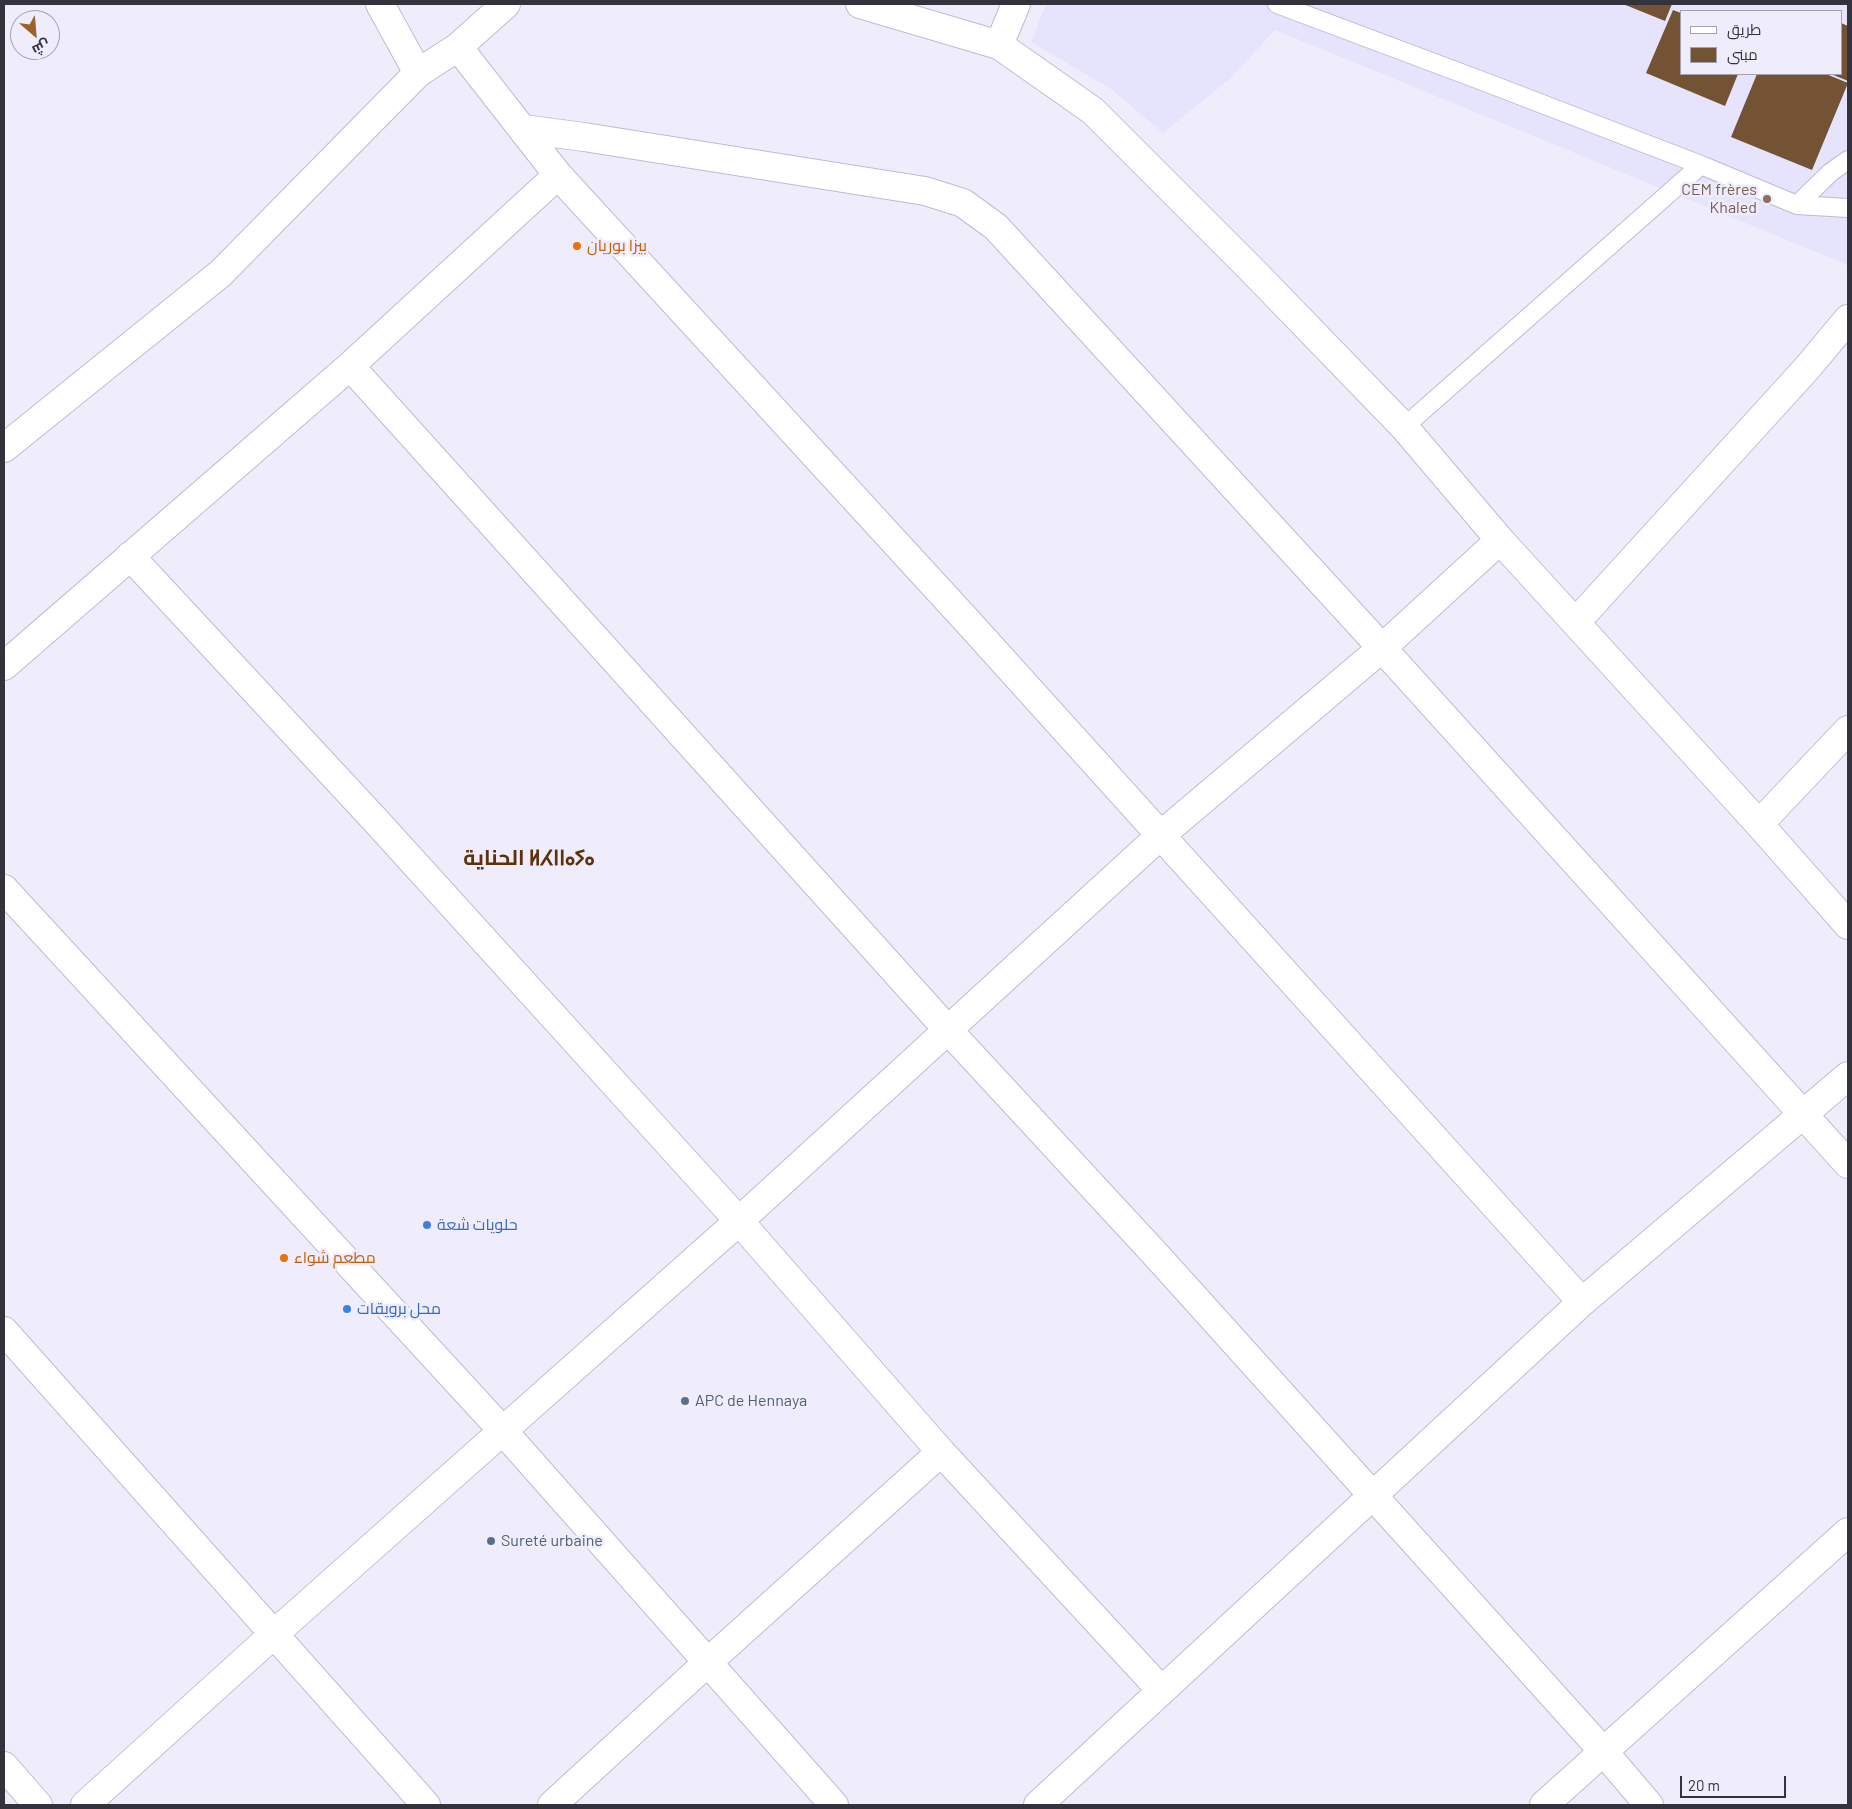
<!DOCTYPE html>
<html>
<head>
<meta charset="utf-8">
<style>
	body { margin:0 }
	#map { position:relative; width:1852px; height:1809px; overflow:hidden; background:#efedfc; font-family:Barlow,Cairo,sans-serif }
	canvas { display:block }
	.frame { position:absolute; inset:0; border:5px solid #34323c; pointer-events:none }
	.legend { position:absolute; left:1680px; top:10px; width:162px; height:65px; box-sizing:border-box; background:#efedfc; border:1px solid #a4a2af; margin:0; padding:6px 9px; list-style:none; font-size:15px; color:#34323c }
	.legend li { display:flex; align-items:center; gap:10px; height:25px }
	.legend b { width:25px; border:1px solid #a4a2af }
	.north { position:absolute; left:10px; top:10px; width:50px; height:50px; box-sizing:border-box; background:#efedfc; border:1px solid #a4a2af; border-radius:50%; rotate:153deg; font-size:14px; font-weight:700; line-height:20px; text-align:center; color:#34323c }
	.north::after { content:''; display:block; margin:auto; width:18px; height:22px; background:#a06029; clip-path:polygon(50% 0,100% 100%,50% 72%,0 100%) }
	.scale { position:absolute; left:1680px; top:1776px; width:106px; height:22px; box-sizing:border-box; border:2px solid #34323c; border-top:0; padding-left:6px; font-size:15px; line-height:18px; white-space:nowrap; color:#34323c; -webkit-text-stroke:4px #efedfc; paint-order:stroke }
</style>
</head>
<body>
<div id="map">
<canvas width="1852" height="1809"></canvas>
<div class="frame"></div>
<ul class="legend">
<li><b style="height:6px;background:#fff"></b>طريق</li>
<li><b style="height:14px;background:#735333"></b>مبنى</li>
</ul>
<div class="north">ش</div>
<div class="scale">20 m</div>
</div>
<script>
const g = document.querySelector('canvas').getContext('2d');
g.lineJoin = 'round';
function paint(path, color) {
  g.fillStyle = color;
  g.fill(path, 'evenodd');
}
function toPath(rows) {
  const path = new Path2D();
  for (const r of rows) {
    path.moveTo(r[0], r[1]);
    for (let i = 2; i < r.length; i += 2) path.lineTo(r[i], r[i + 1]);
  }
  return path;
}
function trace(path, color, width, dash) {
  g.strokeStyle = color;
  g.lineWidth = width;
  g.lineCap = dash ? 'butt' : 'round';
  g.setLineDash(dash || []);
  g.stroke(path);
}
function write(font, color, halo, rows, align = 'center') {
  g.font = font + ' Barlow,Cairo,"Noto Sans Tifinagh",sans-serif';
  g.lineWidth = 5;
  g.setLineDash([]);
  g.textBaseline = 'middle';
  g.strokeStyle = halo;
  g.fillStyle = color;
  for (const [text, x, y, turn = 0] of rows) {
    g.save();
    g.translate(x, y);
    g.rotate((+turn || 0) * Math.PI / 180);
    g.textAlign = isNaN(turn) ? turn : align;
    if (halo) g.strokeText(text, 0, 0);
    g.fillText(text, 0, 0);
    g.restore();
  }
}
const built = toPath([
	[1046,4,1848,4,1848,265,1275,30,1231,78,1163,133,1111,89,1031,42],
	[1681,11,1841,11,1841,74,1681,74]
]);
const building = toPath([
	[1623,4,1672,4,1665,21],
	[1673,10,1681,13,1681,74,1738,74,1725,106,1646,73],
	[1841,23,1848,26,1848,81,1831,74,1841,74],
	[1757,74,1826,74,1848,83,1812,170,1731,137]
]);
const lane = toPath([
	[1277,4,1485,82,1701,165,1797,205,1848,208],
	[1797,205,1831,172,1848,160],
	[1404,427,1701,165]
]);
const street = toPath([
	[380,4,418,73],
	[860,4,999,45,1093,111,1251,269,1404,427,1500,540,1759,824,1848,925],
	[999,45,1016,4],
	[458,47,558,175,969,623,1582,1302],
	[523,129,584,137,925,191,963,203,996,227,1382,648,1848,1164],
	[350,366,948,1030,1157,1256,1603,1751,1649,1805],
	[4,448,221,273,418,73,458,47,506,4],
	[130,556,377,822,739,1221,941,1452,1161,1690],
	[1576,622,1808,367,1848,319],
	[4,666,350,366,558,175],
	[1759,824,1848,730],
	[4,1331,426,1805],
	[4,1766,38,1805],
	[85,1805,274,1634,739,1221,1161,835,1382,648,1500,540],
	[552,1805,707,1663,941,1452],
	[1038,1805,1582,1302,1848,1076],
	[1544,1805,1848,1532]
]);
const secondary = toPath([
	[4,889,503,1431,834,1805]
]);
const markers = [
	[1767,199,5,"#8d6e63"],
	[577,246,5,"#e8710a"],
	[427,1225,5,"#3f7fe0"],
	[284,1258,5,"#e8710a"],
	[347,1309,5,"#3f7fe0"],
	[685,1401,5,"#5c6f8a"],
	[491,1541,5,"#5c6f8a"]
];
const educationNames = [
	["CEM frères",1757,190],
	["Khaled",1757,208]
];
const foodNames = [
	["بيزا بوريان",587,246],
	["مطعم شواء",294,1258]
];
const shopNames = [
	["حلويات شعة",437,1225],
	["محل برويقات",357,1309]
];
const serviceNames = [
	["APC de Hennaya",695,1401],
	["Sureté urbaine",501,1541]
];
const districtNames = [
	["الحناية ⵍⵃⵏⵏⴰⵢⴰ",529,858]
];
paint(built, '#e6e3fd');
paint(building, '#735333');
trace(lane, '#bebbd4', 20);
trace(street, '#bebbd4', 30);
trace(secondary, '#bebbd4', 30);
trace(lane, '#fff', 18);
trace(street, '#fff', 28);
trace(secondary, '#fff', 28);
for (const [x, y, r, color] of markers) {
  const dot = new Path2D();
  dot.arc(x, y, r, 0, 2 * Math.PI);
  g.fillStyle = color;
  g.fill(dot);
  trace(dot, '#efedfc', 2);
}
write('16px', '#785e54', '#efedfc', educationNames, 'right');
write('16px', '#c56008', '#efedfc', foodNames, 'left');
write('16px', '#366cbe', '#efedfc', shopNames, 'left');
write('16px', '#4e5e75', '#efedfc', serviceNames, 'left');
write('bold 21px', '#5d320a', '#efedfc', districtNames);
</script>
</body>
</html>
